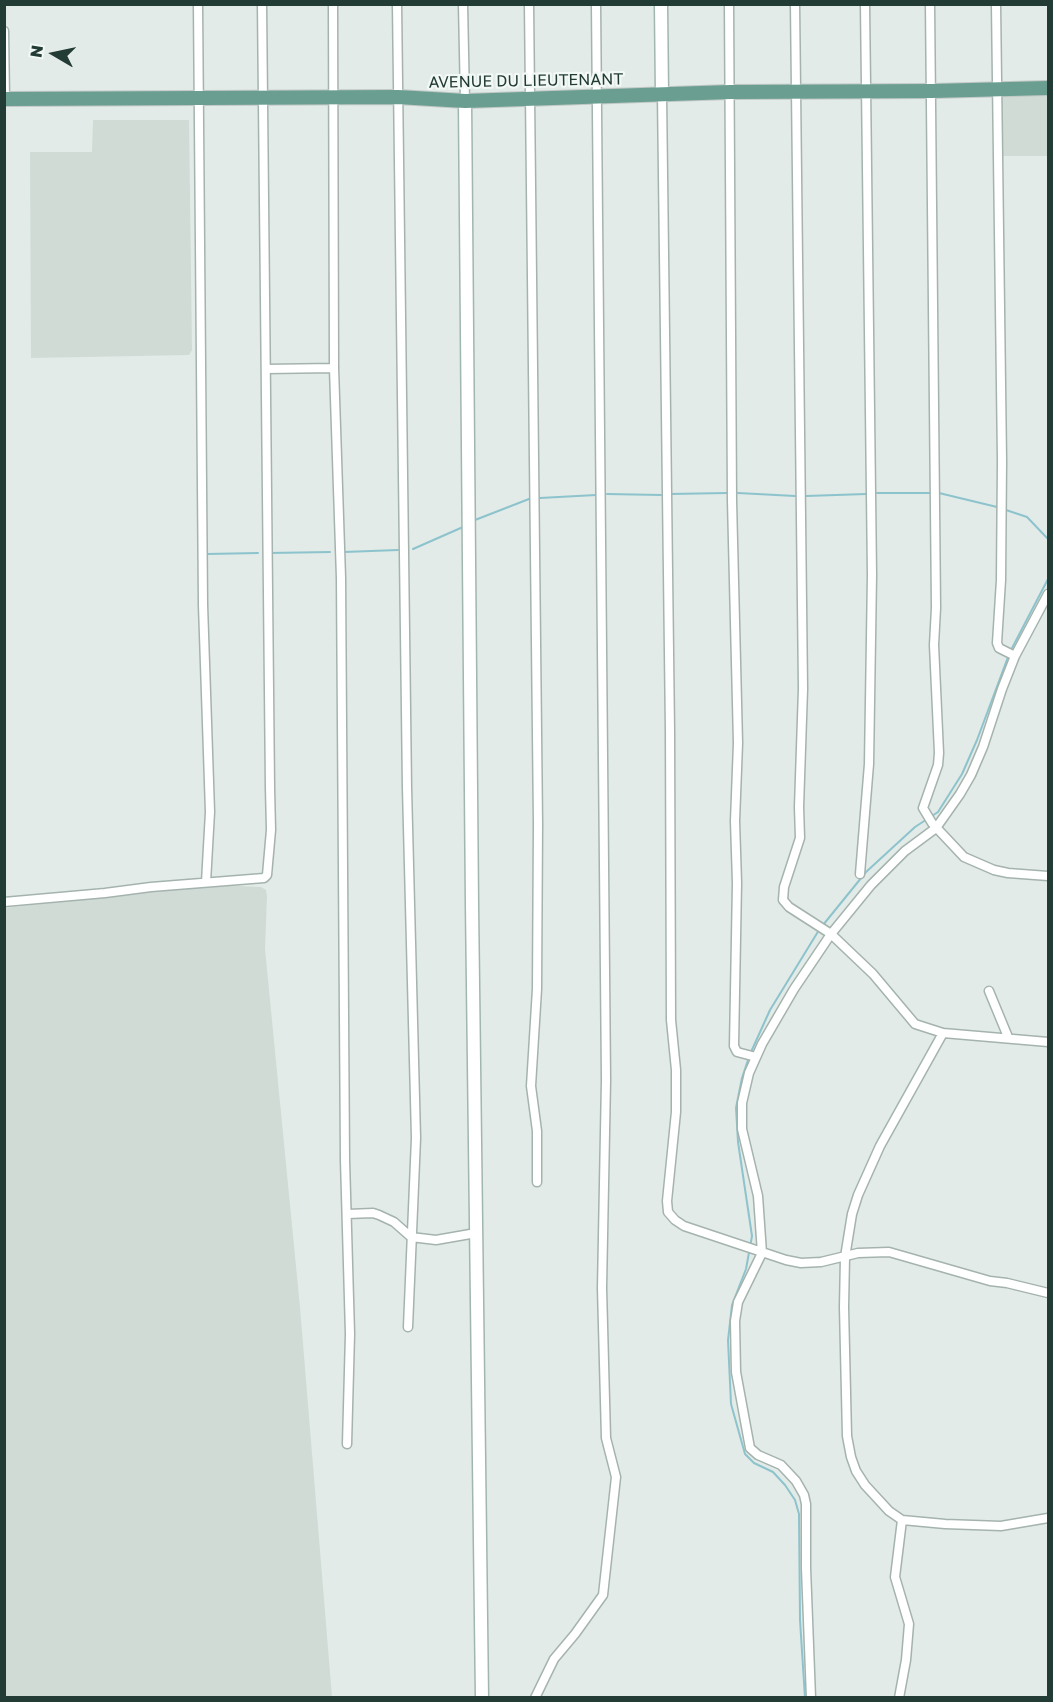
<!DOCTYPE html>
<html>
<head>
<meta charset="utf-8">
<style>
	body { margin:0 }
	#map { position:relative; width:1053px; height:1702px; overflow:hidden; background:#e2ebe7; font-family:"Golos Text",sans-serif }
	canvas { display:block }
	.frame { position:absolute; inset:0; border:6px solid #233b35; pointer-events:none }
	.north { position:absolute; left:24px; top:24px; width:60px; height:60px; -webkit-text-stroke:4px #f2f8f5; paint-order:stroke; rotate:279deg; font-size:16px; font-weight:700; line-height:24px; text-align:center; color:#233b35 }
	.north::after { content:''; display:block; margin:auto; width:21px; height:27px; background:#233b35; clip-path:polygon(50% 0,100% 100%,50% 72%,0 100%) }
</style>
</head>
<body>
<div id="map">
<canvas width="1053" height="1702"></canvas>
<div class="frame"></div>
<div class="north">N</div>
</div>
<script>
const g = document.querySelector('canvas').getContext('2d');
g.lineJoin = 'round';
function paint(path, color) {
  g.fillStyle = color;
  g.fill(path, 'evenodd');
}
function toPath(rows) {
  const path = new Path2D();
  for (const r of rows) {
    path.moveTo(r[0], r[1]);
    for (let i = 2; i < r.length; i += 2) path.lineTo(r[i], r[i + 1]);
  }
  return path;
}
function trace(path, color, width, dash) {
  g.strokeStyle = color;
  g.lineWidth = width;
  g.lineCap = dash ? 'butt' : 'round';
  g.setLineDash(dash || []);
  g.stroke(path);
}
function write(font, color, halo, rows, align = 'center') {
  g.font = font + ' "Golos Text",sans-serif';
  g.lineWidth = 4.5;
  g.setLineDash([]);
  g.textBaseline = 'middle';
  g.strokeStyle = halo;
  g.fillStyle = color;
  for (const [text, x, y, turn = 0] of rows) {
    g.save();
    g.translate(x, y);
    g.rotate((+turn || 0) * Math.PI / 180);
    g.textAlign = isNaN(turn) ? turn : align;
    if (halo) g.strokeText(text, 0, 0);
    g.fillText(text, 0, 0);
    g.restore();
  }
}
const built = toPath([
	[1048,81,1048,156,994,156,994,82],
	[93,120,189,120,192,350,189,355,31,358,30,152,92,152],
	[217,885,261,887,266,890,267,896,265,949,300,1307,332,1697,5,1698,5,908]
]);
const stream = toPath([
	[738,493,795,496],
	[877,493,931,493],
	[939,493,997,507],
	[607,494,661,495],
	[670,494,727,493],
	[806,496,866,494],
	[540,498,596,495],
	[1006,510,1027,517,1048,539],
	[475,520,529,499],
	[413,549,463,527],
	[344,552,398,550],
	[270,553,330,552],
	[207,554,258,553],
	[1010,652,1048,579],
	[823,925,866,872,915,827,938,812,962,774,977,740,1008,657],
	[751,1052,770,1010,819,930],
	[749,1057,742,1078,736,1108,738,1142,752,1236,746,1269,732,1305,728,1340,731,1404,745,1454,754,1463,773,1472,785,1485,795,1500,799,1514,800,1620,805,1698]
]);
const street = toPath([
	[198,4,203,605,210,812,206,882],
	[333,4,334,368,341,578,345,1160,350,1334,347,1444],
	[397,4,407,788,416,1138,408,1327],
	[463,4,465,101],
	[529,4,538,824,537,989,531,1086,537,1131,537,1182],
	[729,4,732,501,738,743,735,821,737,883,734,1046,737,1052,756,1057],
	[795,4,803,689,799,807,800,838,784,887,783,900,789,907,831,934,873,974,915,1024,943,1033,1048,1042],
	[930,4,936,608,934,645,939,753,938,765,923,808,932,823,964,857,994,870,1008,873,1048,876],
	[996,4,1002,461,1001,580,997,643,999,648,1015,656],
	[4,31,5,99],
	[662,95,670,732,671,1020,676,1070,676,1112,667,1201,668,1212,675,1220,684,1226,786,1260,801,1263,821,1262,858,1253,889,1252,990,1281,1007,1283,1048,1293],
	[266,369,334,368],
	[860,874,869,764,872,575,865,4],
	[4,902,105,893,151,887,264,878,267,875,271,830,270,788,262,4],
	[989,991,1008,1037],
	[943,1033,880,1146,858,1195,852,1214,845,1257,844,1307,847,1436,851,1457,856,1471,865,1485,889,1511,902,1520,945,1524,1001,1526,1048,1518],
	[348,1214,373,1213,379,1215,394,1222,411,1237,436,1240,476,1233],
	[535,1698,554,1659,575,1634,603,1595,616,1477,606,1438,602,1288,606,1080,596,4],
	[811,1698,806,1568,806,1504,804,1495,796,1481,781,1465,758,1455,750,1448,736,1372,735,1321,738,1302,762,1253,758,1196,742,1129,742,1103,749,1073,762,1044,794,989,831,934,871,885,905,851,936,828,960,794,971,775,983,747,1002,689,1015,656,1048,594],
	[899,1698,906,1660,909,1624,895,1577,902,1520]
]);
const secondary = toPath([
	[661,4,662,95],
	[465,101,472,905,482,1698]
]);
const primary = toPath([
	[4,99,398,97,465,101,730,92,932,91,1048,88]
]);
const streetNames = [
	["AVENUE DU LIEUTENANT",526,81,-1]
];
paint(built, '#d0dbd6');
trace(stream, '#8dc3cd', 2);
trace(street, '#a5b3ae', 11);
trace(secondary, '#a1b6af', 15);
trace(primary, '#c1c8c6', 16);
trace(street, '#fff', 8);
trace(secondary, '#fff', 12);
trace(primary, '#699e90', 14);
write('16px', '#233b35', '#f2f8f5', streetNames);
</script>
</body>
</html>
